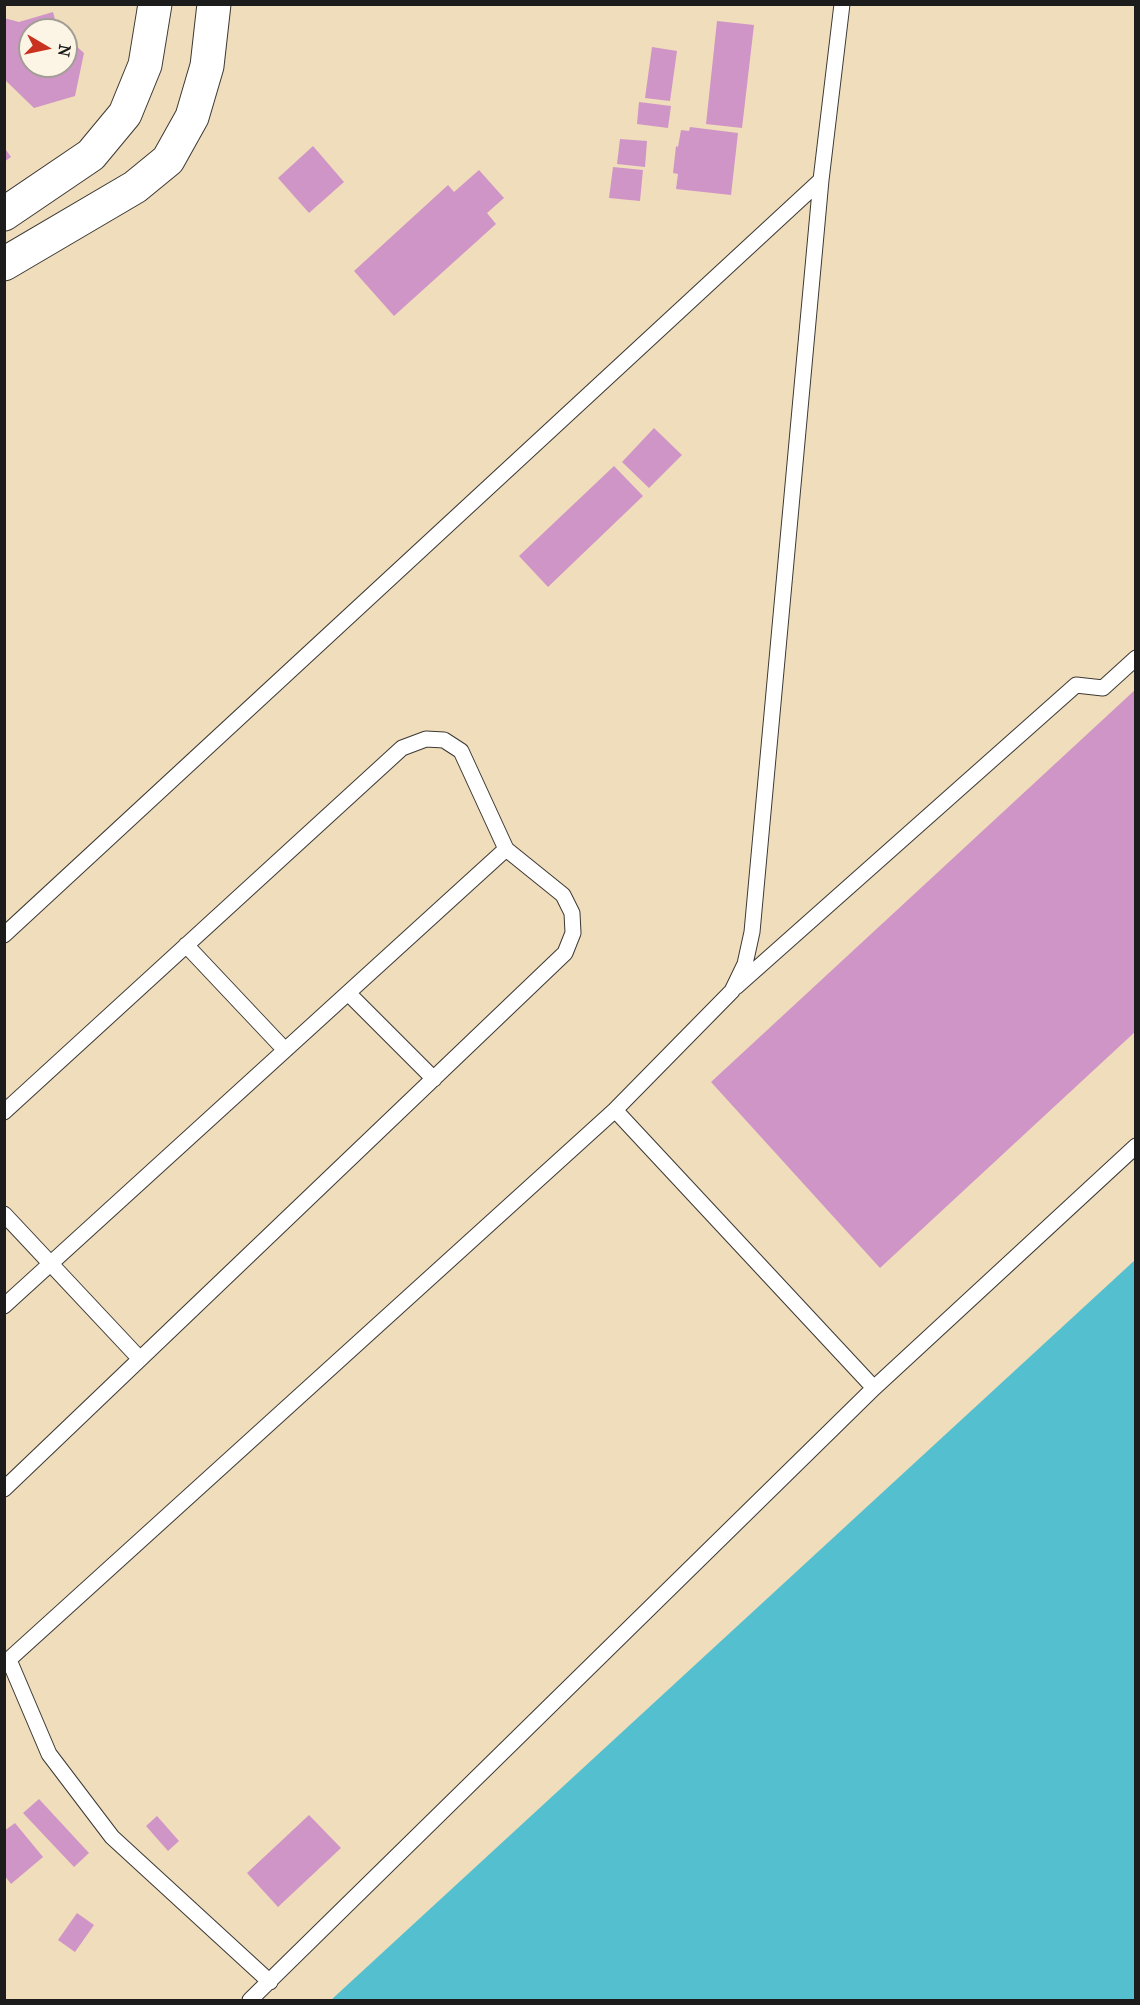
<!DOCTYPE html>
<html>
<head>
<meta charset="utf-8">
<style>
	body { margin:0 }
	#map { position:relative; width:1140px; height:2005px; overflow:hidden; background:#f0ddbc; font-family:"IM FELL French Canon",serif }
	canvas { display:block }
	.frame { position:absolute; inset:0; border:6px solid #1c1c1c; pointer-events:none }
	.north { position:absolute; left:18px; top:18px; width:60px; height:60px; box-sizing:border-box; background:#fcf5e5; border:2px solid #a29e95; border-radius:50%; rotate:99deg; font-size:16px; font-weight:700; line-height:24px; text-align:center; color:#1c1c1c }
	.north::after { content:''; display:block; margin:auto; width:21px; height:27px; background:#c8321e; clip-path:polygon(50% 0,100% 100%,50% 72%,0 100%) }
</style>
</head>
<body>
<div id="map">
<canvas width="1140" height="2005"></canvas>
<div class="frame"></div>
<div class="north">N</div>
</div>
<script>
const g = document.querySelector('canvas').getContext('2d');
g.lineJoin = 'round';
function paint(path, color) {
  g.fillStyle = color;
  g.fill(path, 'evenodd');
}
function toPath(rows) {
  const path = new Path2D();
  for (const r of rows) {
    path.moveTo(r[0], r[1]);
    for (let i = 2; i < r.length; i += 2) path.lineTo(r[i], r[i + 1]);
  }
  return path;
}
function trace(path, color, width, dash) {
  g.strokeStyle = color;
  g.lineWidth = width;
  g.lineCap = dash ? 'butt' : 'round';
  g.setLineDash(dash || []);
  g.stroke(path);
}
const water = toPath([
	[1135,1260,1135,2000,331,2000]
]);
const building = toPath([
	[53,12,58,30,30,30,30,66,66,66,66,37,84,53,75,96,34,108,4,79,4,18,19,22],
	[717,21,754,25,742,128,706,124],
	[652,47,677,51,670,101,645,98],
	[639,102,671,106,668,128,637,124],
	[690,127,738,133,731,195,676,189,678,174,673,173,676,146,678,147,681,130,689,131],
	[620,139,647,141,645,167,617,164],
	[313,146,344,182,309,213,278,178],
	[4,147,11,157,4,162],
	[613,167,643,170,640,201,609,198],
	[479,170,504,198,487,213,496,224,394,316,354,271,448,185,454,192],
	[654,428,682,455,649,488,622,462],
	[614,466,643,496,548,587,519,556],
	[1136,689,1136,1031,880,1268,711,1082],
	[39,1799,89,1853,74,1867,23,1813],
	[309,1815,341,1848,278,1907,247,1873],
	[157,1816,179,1841,168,1851,146,1826],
	[15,1823,43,1857,11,1884,4,1875,4,1831],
	[77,1913,94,1925,75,1952,58,1940]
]);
const service = toPath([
	[4,935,821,180],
	[186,945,285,1050],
	[736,987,1076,685,1103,688,1136,658],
	[348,993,434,1079],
	[615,1110,874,1388],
	[4,1112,402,748,426,739,444,740,461,751,506,849],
	[4,1214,140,1359],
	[4,1306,506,849,563,895,572,913,573,933,565,953,4,1489],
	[9,1660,49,1754,112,1837,270,1982],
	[4,1664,615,1110,732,991,745,964,752,932,821,180,842,4],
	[250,2000,874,1388,1136,1146]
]);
const secondary = toPath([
	[4,214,91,155,125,114,145,65,155,4],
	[4,264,135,187,168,160,192,117,207,66,214,4]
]);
paint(water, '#54c0cf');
paint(building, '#cf95c6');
trace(service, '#3c3934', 17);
trace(secondary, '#3c3934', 35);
trace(service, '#fff', 15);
trace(secondary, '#fff', 33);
</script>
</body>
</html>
